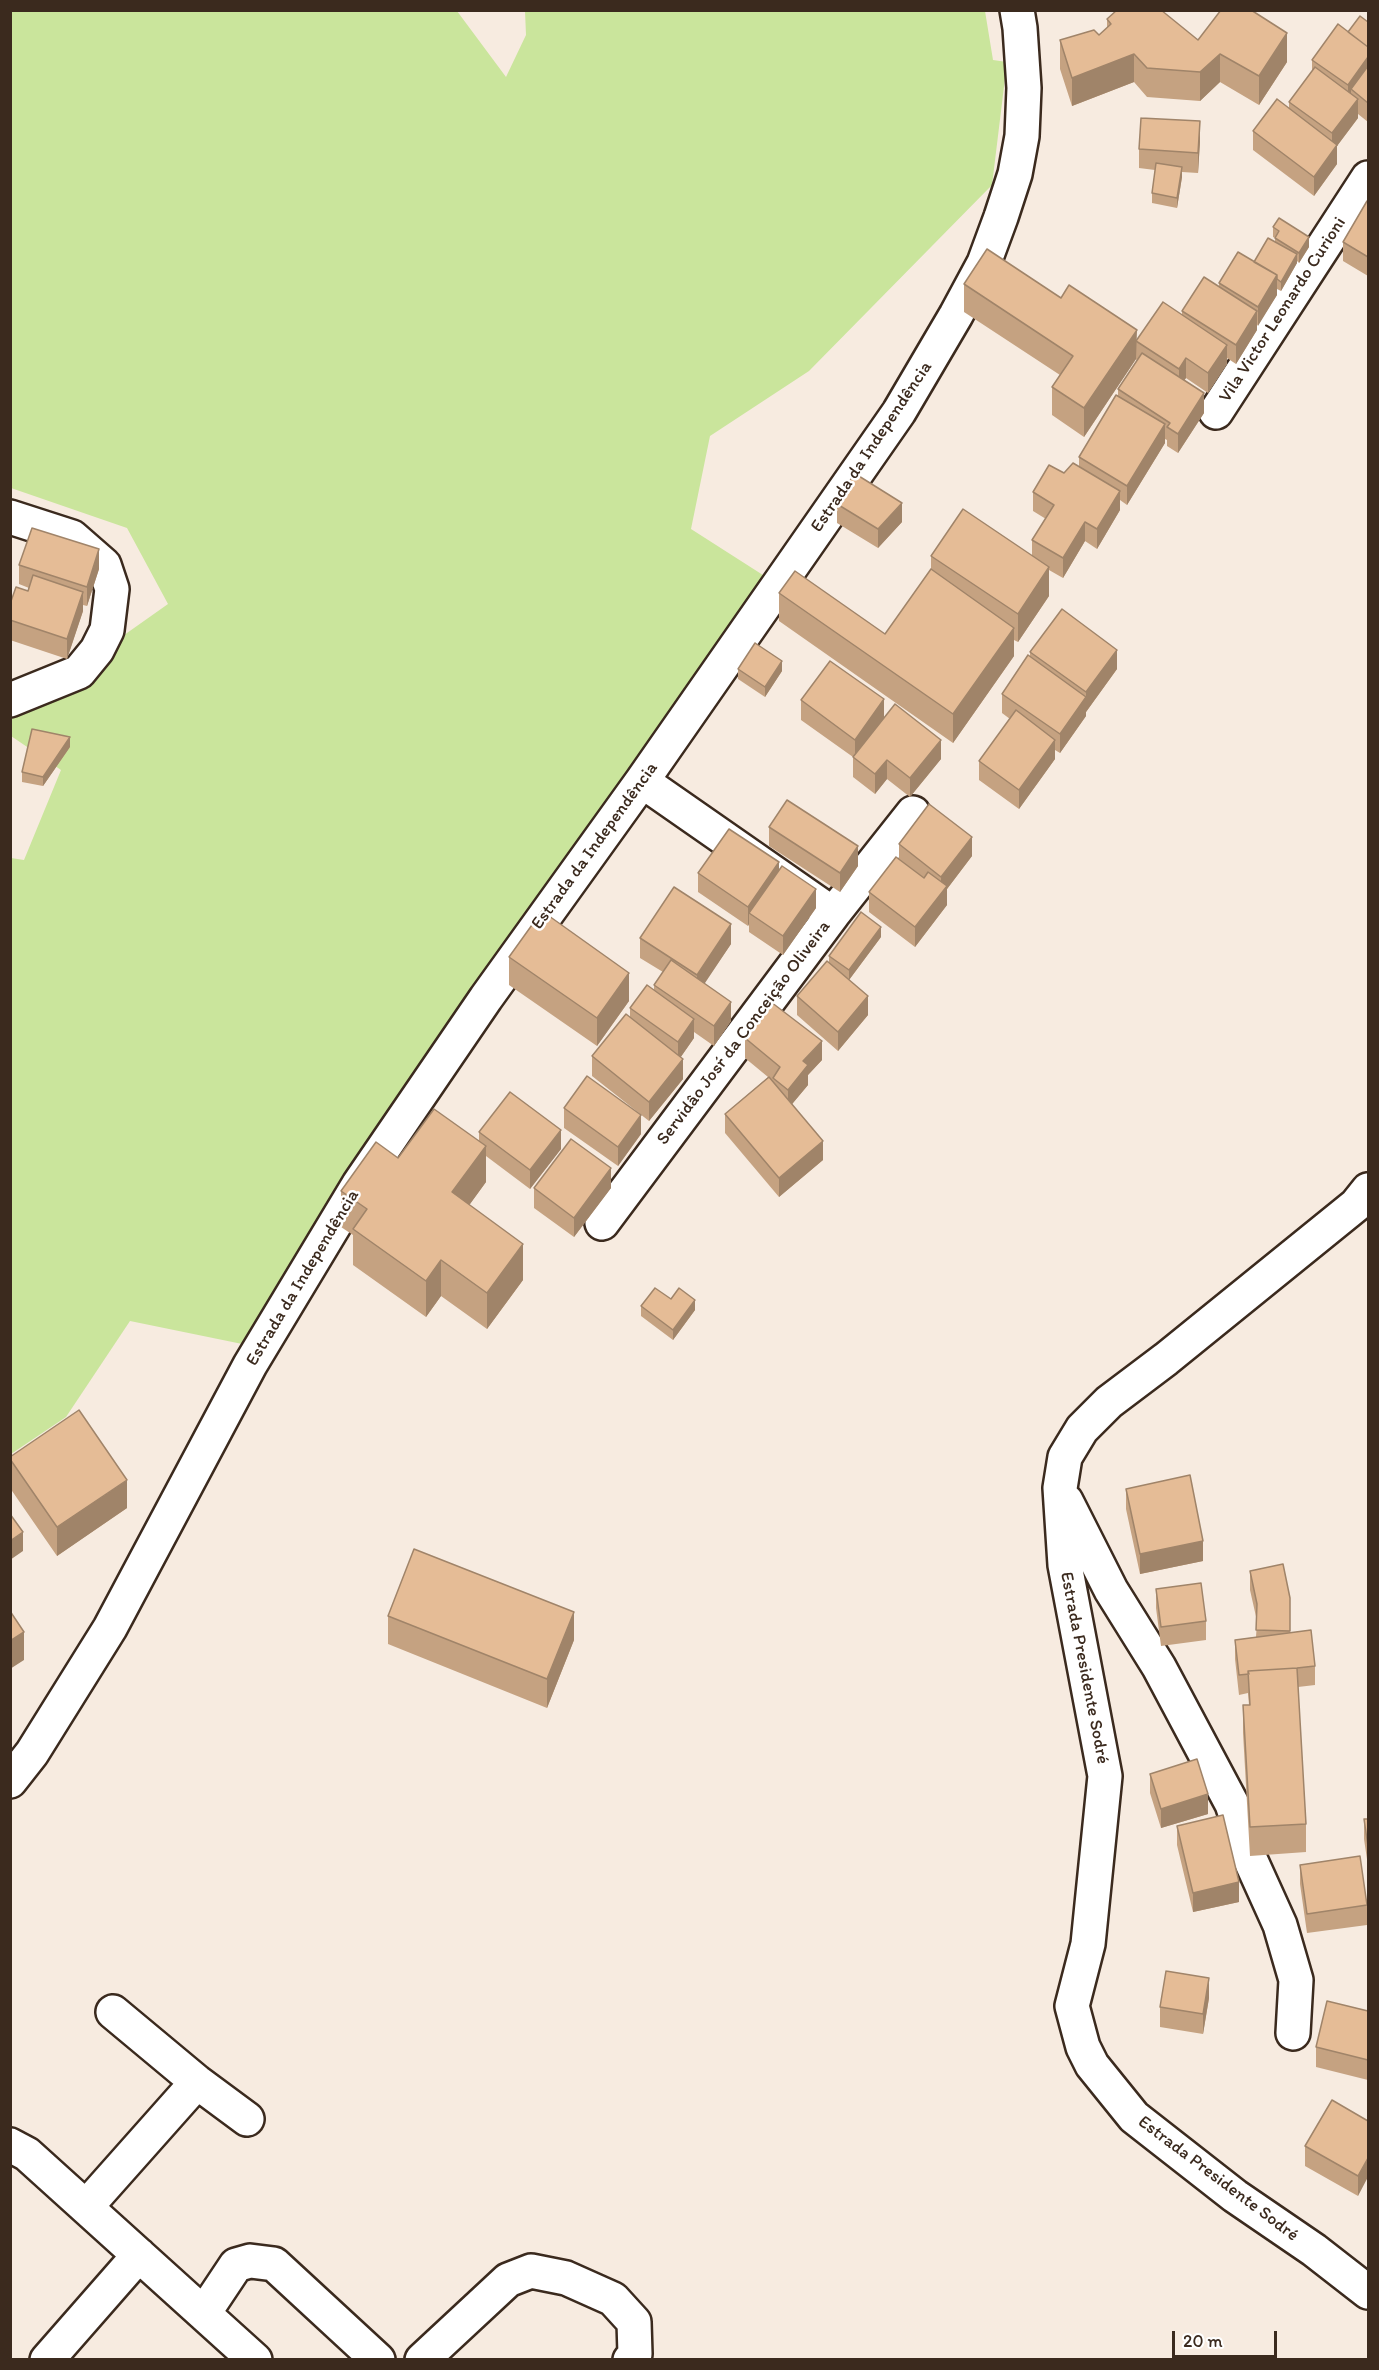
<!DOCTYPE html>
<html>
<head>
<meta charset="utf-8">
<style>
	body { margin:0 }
	#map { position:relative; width:1379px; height:2370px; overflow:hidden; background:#f7ebe0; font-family:Itim,sans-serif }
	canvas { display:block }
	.frame { position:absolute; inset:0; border:12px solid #3b2a1e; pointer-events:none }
	.scale { position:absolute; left:1172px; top:2331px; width:105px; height:27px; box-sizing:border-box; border:3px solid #3b2a1e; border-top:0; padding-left:8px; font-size:18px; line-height:21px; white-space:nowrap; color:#3b2a1e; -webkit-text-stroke:4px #fff; paint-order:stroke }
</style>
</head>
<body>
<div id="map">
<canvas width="1379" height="2370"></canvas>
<div class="frame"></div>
<div class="scale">20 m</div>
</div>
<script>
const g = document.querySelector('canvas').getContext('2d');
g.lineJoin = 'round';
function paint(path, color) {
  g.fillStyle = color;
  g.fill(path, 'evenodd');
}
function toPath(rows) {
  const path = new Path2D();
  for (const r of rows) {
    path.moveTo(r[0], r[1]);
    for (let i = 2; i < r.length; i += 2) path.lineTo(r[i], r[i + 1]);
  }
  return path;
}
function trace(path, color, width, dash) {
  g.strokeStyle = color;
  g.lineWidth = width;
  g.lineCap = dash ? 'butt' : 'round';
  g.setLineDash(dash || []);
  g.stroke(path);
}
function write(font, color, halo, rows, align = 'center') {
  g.font = font + ' Itim,sans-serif';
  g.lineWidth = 5;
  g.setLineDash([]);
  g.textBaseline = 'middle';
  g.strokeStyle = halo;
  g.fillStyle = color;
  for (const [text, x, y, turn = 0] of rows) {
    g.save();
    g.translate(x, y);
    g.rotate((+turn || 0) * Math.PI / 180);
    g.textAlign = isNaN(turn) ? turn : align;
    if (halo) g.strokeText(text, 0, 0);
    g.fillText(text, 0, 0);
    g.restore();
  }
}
const green = toPath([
	[11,11,457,11,506,77,526,35,525,11,985,11,993,60,1007,62,992,185,809,371,710,436,691,529,777,584,252,1346,130,1321,66,1417,11,1454,11,858,24,860,61,770,11,736,11,715,168,604,127,528,11,488]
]);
const minor = toPath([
	[1216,412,1368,178],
	[10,517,72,537,104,565,112,589,107,630,97,650,79,672,10,700],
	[833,914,913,813],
	[1368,1190,1356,1205,1166,1359,1109,1402,1082,1429,1065,1457,1060,1488,1065,1565,1105,1776,1088,1944,1072,2006,1083,2047,1092,2065,1134,2117,1235,2196,1314,2250,1368,2292],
	[602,1223,833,914,642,781],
	[1066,1501,1111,1590,1159,1667,1232,1804,1251,1861,1280,1925,1296,1980,1293,2033],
	[10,1781,32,1753,110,1628,250,1365,359,1184,486,998,642,781,899,412,956,315,984,263,1001,217,1015,174,1022,136,1024,88,1020,28,1017,10],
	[113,2012,197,2082,247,2119],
	[10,2145,27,2154,255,2360],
	[86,2207,197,2082],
	[204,2313,236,2265,250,2261,274,2264,378,2360],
	[47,2360,139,2255],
	[422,2360,508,2280,531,2271,566,2278,613,2299,634,2322,635,2354,630,2360]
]);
const wall = toPath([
	[1107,19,1198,40,1287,62,1259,105,1220,82,1200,101,1147,97,1134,82,1072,106,1060,69,1060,40,1099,35,1107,28],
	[1368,22,1368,122,1358,114,1358,118,1337,146,1337,164,1314,196,1253,150,1253,131,1289,109,1289,102,1312,71,1312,60,1348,32],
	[1200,141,1198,173,1182,172,1182,177,1177,208,1152,203,1152,193,1155,170,1139,168,1139,149],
	[1368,202,1368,276,1343,261,1343,242],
	[1273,227,1309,247,1299,263,1297,261,1297,263,1281,291,1277,289,1277,295,1257,326,1257,330,1236,364,1227,358,1227,364,1208,393,1186,378,1184,380,1204,413,1178,453,1167,446,1167,440,1165,439,1165,443,1127,505,1120,500,1120,510,1097,549,1085,541,1063,578,1049,570,1049,596,1018,642,1014,640,1014,656,953,743,779,621,779,593,885,634,931,569,931,556,1032,556,1032,540,1046,519,1033,511,1033,492,1064,473,1079,466,1079,457,1118,396,1118,389,1137,361,1136,359,1084,437,1052,415,1052,387,1060,375,964,312,964,284,1061,298,1137,340,1182,315,1182,311,1219,286,1219,283,1254,262,1275,241,1275,238,1273,237],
	[837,504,902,522,878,548,837,523],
	[19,565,99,569,87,606,83,605,83,611,67,659,10,640,10,604,28,591,29,588,19,584],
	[1030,652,1117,669,1086,712,1086,716,1060,753,1055,750,1055,759,1019,809,979,780,979,761,1010,719,1002,713,1002,694,1030,658],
	[738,669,782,671,765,697,738,679],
	[801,700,884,718,941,759,910,797,887,779,875,794,853,777,853,757,801,720],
	[70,747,43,786,22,782,22,772],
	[769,827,858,866,840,892,769,846],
	[899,844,972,856,947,889,947,905,915,947,869,912,869,892,899,859],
	[779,871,816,908,783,955,749,932,749,924,748,926,698,892,698,873],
	[881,937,849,980,868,1015,838,1051,797,1015,797,996,829,962,829,956],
	[640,938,731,944,704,983,731,1021,714,1046,694,1032,694,1038,680,1058,683,1079,649,1121,592,1076,592,1056,630,1017,630,1008,654,991,654,985,663,972,640,958],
	[509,957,629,1001,597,1046,509,985],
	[745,1038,822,1060,808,1075,808,1085,792,1104,823,1160,779,1197,725,1133,725,1114,768,1077,745,1058],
	[564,1108,641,1134,618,1166,564,1128],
	[479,1132,561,1149,530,1189,486,1156,486,1182,469,1205,523,1280,487,1329,441,1296,426,1317,353,1265,353,1235,341,1227,341,1191,398,1158,479,1141],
	[534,1188,611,1188,574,1237,534,1208],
	[671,1299,695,1310,673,1340,641,1316,641,1306],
	[10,1457,127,1508,57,1556,10,1488],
	[1126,1489,1203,1561,1140,1574,1126,1509],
	[1283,1564,1290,1633,1315,1666,1315,1685,1298,1687,1306,1824,1306,1852,1250,1856,1243,1733,1243,1705,1249,1705,1248,1693,1239,1695,1235,1659,1235,1640,1256,1637,1257,1621,1250,1590,1250,1571],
	[1156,1589,1206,1621,1206,1640,1161,1646,1156,1608],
	[388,1616,574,1640,547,1708,388,1644],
	[1150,1774,1208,1814,1161,1828,1150,1793],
	[1364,1819,1368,1819,1368,1866,1364,1839],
	[1177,1826,1239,1902,1193,1912,1177,1845],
	[1300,1865,1367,1905,1367,1925,1307,1933,1300,1884],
	[1209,1998,1203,2034,1160,2027,1160,2007],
	[1368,2011,1368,2080,1316,2067,1316,2047],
	[1368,2121,1358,2196,1305,2166,1305,2146]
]);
const shadedWall = toPath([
	[1287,33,1287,62,1259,105,1259,76],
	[1134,54,1134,82,1072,106,1072,78],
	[1220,54,1220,82,1200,101,1200,72],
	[1368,57,1368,76,1351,89,1351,100,1348,104,1348,85],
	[1358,99,1358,118,1337,146,1337,164,1314,196,1314,177,1332,152,1332,133],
	[1200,121,1200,141,1198,173,1198,153],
	[1182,167,1182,177,1177,208,1177,198],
	[1309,237,1309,247,1299,263,1299,253],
	[1297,254,1297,263,1281,291,1281,282],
	[1277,275,1277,295,1258,326,1258,307],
	[1257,311,1257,330,1236,364,1236,345],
	[1137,330,1136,359,1084,437,1084,408],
	[1227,345,1227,364,1208,393,1208,373],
	[1186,358,1186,378,1179,388,1179,369],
	[1204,393,1204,413,1178,453,1178,434],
	[1165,424,1165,443,1127,505,1127,486],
	[1120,491,1120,510,1097,549,1097,529],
	[902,503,902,522,878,548,878,529],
	[1085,522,1085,541,1063,578,1063,558],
	[99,549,99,569,87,606,87,587],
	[1049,567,1049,596,1018,642,1018,614],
	[83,592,83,611,67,659,67,639],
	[1014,628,1014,656,953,743,953,714],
	[1117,650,1117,669,1086,712,1086,716,1060,753,1060,734,1086,697,1086,692],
	[782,661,782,671,765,697,765,687],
	[884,699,884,719,855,759,855,740],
	[70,737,70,747,43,786,43,777],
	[941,740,941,759,910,797,910,778],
	[1055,740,1055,759,1019,809,1019,790],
	[887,760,887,779,875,794,875,774],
	[972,837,972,856,947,889,947,905,915,947,915,927,941,893,941,877],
	[858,846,858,866,840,892,840,873],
	[779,862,779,882,749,913,749,924,748,926,748,907],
	[816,889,816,908,783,955,783,936],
	[731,924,731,944,697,995,697,975],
	[881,927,881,937,849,980,849,970],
	[629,973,629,1001,597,1046,597,1018],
	[868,996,868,1015,838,1051,838,1032],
	[731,1002,731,1021,714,1046,714,1026],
	[694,1019,694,1038,678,1061,678,1042],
	[822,1041,822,1060,808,1075,808,1085,788,1109,788,1090,803,1061],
	[683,1059,683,1079,649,1121,649,1102],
	[641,1115,641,1134,618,1166,618,1147],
	[561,1130,561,1149,530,1189,530,1170],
	[823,1141,823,1160,779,1197,779,1178],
	[486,1146,486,1182,452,1229,452,1192],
	[611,1168,611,1188,574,1237,574,1218],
	[523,1244,523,1280,487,1329,487,1293],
	[441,1260,441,1296,426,1317,426,1281],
	[695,1300,695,1310,673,1340,673,1330],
	[127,1480,127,1508,57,1556,57,1527],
	[23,1532,23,1551,10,1560,10,1541],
	[1203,1541,1203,1561,1140,1574,1140,1554],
	[574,1612,574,1640,547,1708,547,1679],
	[24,1632,24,1660,10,1669,10,1641],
	[1208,1794,1208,1814,1161,1828,1161,1809],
	[1239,1882,1239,1902,1193,1912,1193,1893],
	[1209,1978,1209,1998,1203,2034,1203,2014],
	[1368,2158,1368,2177,1358,2196,1358,2176]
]);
const building = toPath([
	[1117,10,1161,10,1198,40,1221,10,1251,10,1287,33,1259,76,1220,54,1200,72,1147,68,1134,54,1072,78,1060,40,1094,30,1099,35,1111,24,1107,19,1117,10],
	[1360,16,1368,22,1368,47,1348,32,1360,16],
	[1338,24,1368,47,1368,57,1348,85,1312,60,1338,24],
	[1368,66,1368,103,1351,89,1368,66],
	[1315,67,1358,99,1332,133,1289,102,1315,67],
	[1277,99,1337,145,1314,177,1253,131,1277,99],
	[1141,118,1200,121,1198,153,1139,149,1141,118],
	[1156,163,1182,167,1177,198,1152,193,1156,163],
	[1367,201,1368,202,1368,257,1343,242,1367,201],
	[1279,218,1309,237,1299,253,1275,238,1279,231,1273,227,1279,218],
	[1268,238,1297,254,1281,282,1277,279,1277,275,1254,262,1268,238],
	[987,249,1061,298,1069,285,1137,330,1084,408,1052,387,1073,356,964,284,987,249],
	[1238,252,1277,275,1258,307,1219,283,1238,252],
	[1204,277,1257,311,1236,345,1182,311,1204,277],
	[1163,302,1227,345,1208,373,1186,358,1179,369,1136,341,1163,302],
	[1142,353,1204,393,1178,434,1167,427,1170,423,1118,389,1142,353],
	[1116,395,1165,424,1127,486,1079,457,1116,395],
	[1073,463,1120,491,1097,529,1085,522,1063,558,1032,540,1054,505,1033,492,1049,465,1064,473,1073,463],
	[854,473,902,503,878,529,837,504,854,473],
	[963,509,1049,567,1018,614,931,556,963,509],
	[32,528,99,549,87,587,19,565,32,528],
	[931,569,1014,628,953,714,779,593,795,571,885,634,931,569],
	[33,575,83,592,67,639,10,620,10,604,16,587,28,591,33,575],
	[1062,609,1117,650,1086,692,1030,652,1062,609],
	[755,643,782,661,765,687,738,669,755,643],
	[1028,655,1086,697,1060,734,1002,694,1028,655],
	[830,661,884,699,855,740,801,700,830,661],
	[895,704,941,740,910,778,887,760,875,774,853,757,895,704],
	[1016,710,1055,740,1019,790,979,761,1016,710],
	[32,729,70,737,43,777,22,772,32,729],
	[787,800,858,846,840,873,769,827,787,800],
	[929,804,972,837,941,877,899,844,929,804],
	[729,829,779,862,748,907,698,873,729,829],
	[896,857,924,878,928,872,947,886,915,927,869,892,896,857],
	[782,866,816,889,783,936,749,913,782,866],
	[674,887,731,924,697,975,640,938,674,887],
	[542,911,629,973,597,1018,509,957,542,911],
	[861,912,881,927,849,970,829,956,861,912],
	[671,960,731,1002,714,1026,654,985,671,960],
	[827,961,868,996,838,1032,797,996,827,961],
	[647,985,694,1019,678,1042,630,1008,647,985],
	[771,1002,822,1041,803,1061,808,1065,788,1090,773,1078,780,1067,745,1038,771,1002],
	[626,1014,683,1059,649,1102,592,1056,626,1014],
	[587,1076,641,1115,618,1147,564,1108,587,1076],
	[769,1077,823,1141,779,1178,725,1114,769,1077],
	[510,1092,561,1130,530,1170,479,1132,510,1092],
	[434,1109,486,1146,452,1192,523,1244,487,1293,441,1260,426,1281,353,1229,367,1209,341,1191,376,1142,398,1158,434,1109],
	[571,1139,611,1168,574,1218,534,1188,571,1139],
	[655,1288,671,1299,679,1288,695,1300,673,1330,641,1306,655,1288],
	[79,1410,127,1480,57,1527,10,1459,10,1457,79,1410],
	[1190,1475,1203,1541,1140,1554,1126,1489,1190,1475],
	[10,1514,23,1532,10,1541,10,1514],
	[414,1549,574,1612,547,1679,388,1616,414,1549],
	[1283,1564,1290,1598,1290,1631,1256,1630,1257,1604,1250,1571,1283,1564],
	[1201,1583,1206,1621,1161,1627,1156,1589,1201,1583],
	[10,1611,24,1632,10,1641,10,1611],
	[1311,1630,1315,1666,1297,1668,1248,1671,1249,1674,1239,1675,1235,1640,1311,1630],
	[1297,1668,1306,1824,1250,1827,1243,1705,1250,1705,1248,1671,1297,1668],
	[1197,1759,1208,1794,1161,1809,1150,1774,1197,1759],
	[1223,1815,1239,1882,1193,1893,1177,1826,1223,1815],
	[1364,1819,1368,1819,1368,1846,1364,1819],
	[1360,1856,1367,1905,1307,1914,1300,1865,1360,1856],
	[1166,1971,1209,1978,1203,2014,1160,2007,1166,1971],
	[1327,2001,1368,2011,1368,2060,1316,2047,1327,2001],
	[1332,2100,1368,2121,1368,2158,1358,2176,1305,2146,1332,2100]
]);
const streetNames = [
	["Vila Victor Leonardo Curioni",1283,310,-57],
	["Estrada da Independência",872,447,-56],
	["Estrada da Independência",595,846,-54],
	["Servidâo Josŕ da Conceição Oliveira",744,1033,-53],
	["Estrada da Independência",303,1278,-59],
	["Estrada Presidente Sodré",1084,1668,79],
	["Estrada Presidente Sodré",1218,2179,37]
];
paint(green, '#cae59c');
trace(minor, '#3b2a1e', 38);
trace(minor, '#fff', 33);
paint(wall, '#c5a281');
paint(shadedWall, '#a08469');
paint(building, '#e5bc96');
trace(building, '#a08469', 1.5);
write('18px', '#3b2a1e', '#fff', streetNames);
</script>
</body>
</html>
